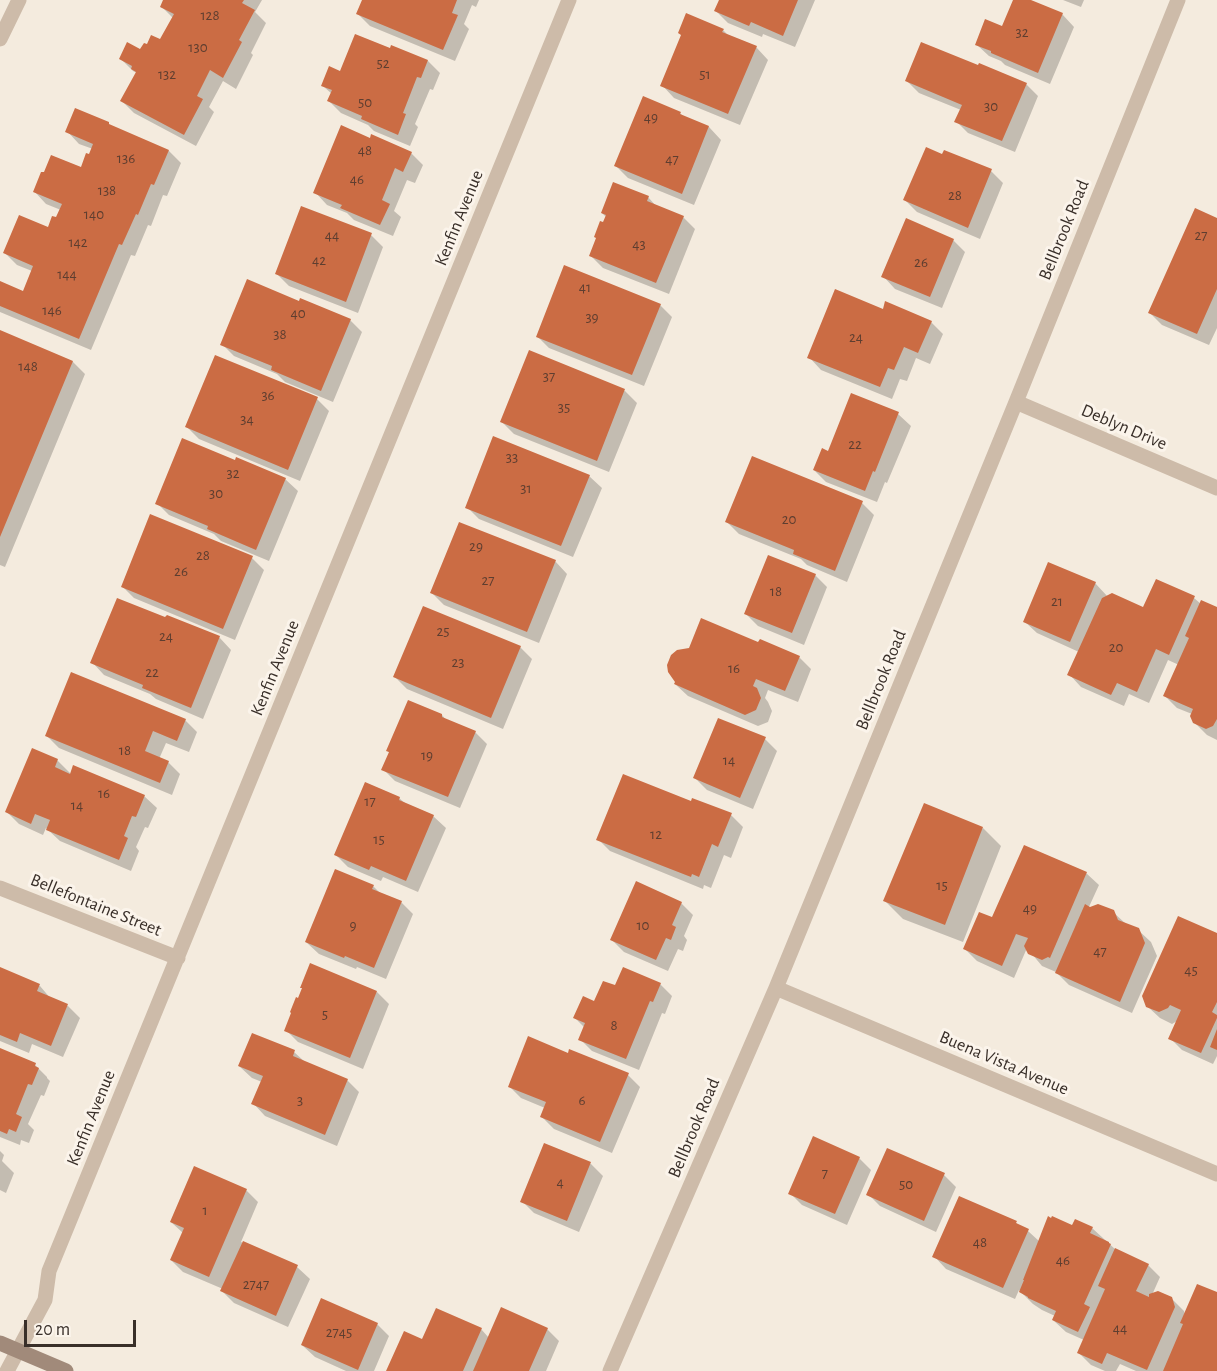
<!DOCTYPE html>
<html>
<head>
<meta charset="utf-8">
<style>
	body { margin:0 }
	#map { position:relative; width:1217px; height:1371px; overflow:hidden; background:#f4ebde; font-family:"Alegreya Sans",sans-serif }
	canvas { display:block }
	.scale { position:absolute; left:24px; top:1320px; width:112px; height:27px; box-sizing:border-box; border:3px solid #392f29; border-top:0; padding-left:8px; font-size:18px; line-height:21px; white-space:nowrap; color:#392f29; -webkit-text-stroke:4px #fbf4eb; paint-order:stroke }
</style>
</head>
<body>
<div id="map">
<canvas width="1217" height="1371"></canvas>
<div class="scale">20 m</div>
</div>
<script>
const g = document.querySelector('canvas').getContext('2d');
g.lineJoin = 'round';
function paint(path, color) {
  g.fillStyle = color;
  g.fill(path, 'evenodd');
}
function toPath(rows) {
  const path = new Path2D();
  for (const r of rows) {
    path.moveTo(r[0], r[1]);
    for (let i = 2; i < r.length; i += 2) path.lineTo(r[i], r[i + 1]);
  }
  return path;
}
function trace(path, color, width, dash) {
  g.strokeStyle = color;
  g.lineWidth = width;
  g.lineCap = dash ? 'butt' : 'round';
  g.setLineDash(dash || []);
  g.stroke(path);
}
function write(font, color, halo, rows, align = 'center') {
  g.font = font + ' "Alegreya Sans",sans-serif';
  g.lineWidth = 6;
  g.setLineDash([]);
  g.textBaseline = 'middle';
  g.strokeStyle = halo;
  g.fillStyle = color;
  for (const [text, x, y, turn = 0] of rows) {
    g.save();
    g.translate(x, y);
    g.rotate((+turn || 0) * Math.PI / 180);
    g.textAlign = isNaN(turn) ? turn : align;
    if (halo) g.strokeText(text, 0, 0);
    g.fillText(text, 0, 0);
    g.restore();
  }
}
const shadow = toPath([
	[165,0,262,0,255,12,266,23,251,53,253,55,236,89,223,81,209,107,214,112,196,146,134,113,122,101,137,73,133,71,121,59,161,41,173,18,161,6],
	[364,0,479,0,476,7,472,5,464,24,469,29,455,61,370,26,358,14],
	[721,0,815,0,795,47,763,34,762,37,728,23,716,11],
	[1015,0,1027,0,1062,14,1074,27,1050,84,1005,65,1001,61,989,56,976,44,1002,28],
	[1063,0,1084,0,1081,7],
	[723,30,730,37,756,47,768,60,740,125,674,98,662,85],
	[392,47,428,61,440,73,433,90,430,89,415,124,418,127,410,146,374,131,368,125,341,113,329,101,332,94,323,86,341,72,390,50],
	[907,81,1026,84,1038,96,1015,152,968,133,956,121,961,110,919,93],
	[680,113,685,118,709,127,721,140,694,205,628,178,616,166],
	[112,127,169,151,181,163,167,196,163,195,151,226,148,225,135,256,131,255,91,350,0,312,0,283,23,293,32,271,17,265,5,253,49,229,57,219,61,210,46,204,34,191,81,169,90,156,93,149,79,144,67,131],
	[371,140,411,153,423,165,415,183,407,180,394,211,401,217,393,236,354,220,347,213,327,205,315,192],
	[943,156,991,171,1003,183,980,239,917,212,905,200],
	[648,197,656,206,683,217,695,229,669,294,603,268,591,256,606,217,602,213],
	[1217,220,1217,328,1209,345,1162,325,1150,313],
	[371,235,383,247,358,313,289,286,277,274],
	[953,240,965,252,942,308,895,289,883,276],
	[300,303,350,320,362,332,333,402,285,382,277,374,234,356,222,344],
	[660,305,672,317,644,386,549,348,537,336],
	[883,311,931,322,943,334,930,364,916,358,907,381,900,379,892,399,821,370,809,357],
	[0,332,73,362,85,374,5,567,0,565],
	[529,352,625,391,637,403,609,472,514,434,502,422],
	[852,395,898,414,911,426,887,483,885,482,877,502,826,482,814,470,828,453],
	[317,399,329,411,300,481,199,439,187,427],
	[236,462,285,479,298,491,269,561,221,541,214,534,169,515,157,503],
	[589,476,602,488,573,557,479,519,467,507],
	[862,503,874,515,847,582,807,565,801,559,739,534,727,522],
	[252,558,264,570,235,640,134,598,122,586],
	[555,561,567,574,539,643,444,605,432,593],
	[815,575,827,587,804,645,758,626,746,614],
	[1095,583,1108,597,1144,609,1194,598,1201,604,1217,608,1217,740,1207,735,1194,722,1192,714,1177,708,1165,696,1179,665,1168,660,1149,703,1129,694,1124,706,1081,687,1069,674,1079,652,1037,633,1024,621],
	[219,637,231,650,203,719,156,699,150,694,104,675,92,662],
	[520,647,532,659,503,729,407,689,395,677],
	[799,657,811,669,798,702,768,690,765,698,768,702,772,711,768,722,758,726,688,696,675,684],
	[442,715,447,721,475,732,487,744,460,808,395,781,383,769,390,753,388,751],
	[185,720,197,732,189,752,166,743,159,759,168,762,180,774,172,795,59,748,47,736],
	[765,739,777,751,753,809,707,790,695,778],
	[57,760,71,774,144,796,157,808,148,828,145,827,136,847,139,851,131,871,60,841,46,828,43,835,19,824,7,812],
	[399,798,406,804,433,816,446,828,418,892,383,877,381,881,348,867,336,855],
	[692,803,731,815,743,827,731,858,724,855,711,888,704,885,703,889,610,851,598,839],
	[983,828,1001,846,963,942,903,919,885,901],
	[1086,873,1099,885,1088,909,1113,912,1126,924,1138,930,1151,942,1157,956,1132,1013,1069,985,1056,972,1042,966,1027,948,1014,978,977,961,965,949,993,919],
	[373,886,381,894,401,902,413,914,386,979,357,967,356,969,319,954,306,942],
	[681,903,693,915,684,936,687,940,683,951,678,949,668,971,624,952,612,940],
	[1217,934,1217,1056,1213,1064,1182,1050,1170,1038,1177,1021,1172,1024,1160,1018,1147,1006],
	[0,969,40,986,51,999,68,1006,80,1018,63,1057,32,1044,29,1053,0,1041],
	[660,984,672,996,665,1014,662,1013,639,1070,592,1051,580,1039,585,1028,575,1018,616,987],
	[377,992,389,1004,363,1069,298,1042,286,1030],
	[0,1050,35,1065,47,1077,47,1078,50,1081,44,1096,41,1095,28,1124,34,1130,29,1143,21,1140,20,1145,0,1137],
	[294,1052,305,1062,347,1080,359,1092,337,1146,265,1116,253,1103,262,1082,252,1078,239,1066],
	[568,1055,628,1075,640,1087,612,1153,554,1129,542,1117,545,1108,521,1098,509,1086],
	[545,1145,591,1164,603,1176,579,1232,534,1213,522,1201],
	[888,1150,944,1175,956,1187,936,1232,880,1206,868,1194],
	[0,1151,4,1155,2,1161,14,1173,6,1193,0,1190],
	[859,1158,871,1170,847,1225,802,1205,790,1193],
	[246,1190,258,1202,241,1242,297,1267,310,1279,288,1327,234,1303,222,1291,223,1289,183,1272,171,1260,183,1233,171,1222],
	[1016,1223,1021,1227,1028,1231,1040,1242,1072,1227,1092,1228,1116,1250,1148,1265,1160,1277,1152,1295,1171,1298,1184,1311,1185,1315,1217,1294,1217,1371,1136,1371,1120,1364,1116,1371,1105,1371,1091,1365,1079,1353,1084,1340,1066,1332,1053,1320,1055,1316,1042,1310,1033,1304,1019,1290,1015,1299,946,1269,934,1256],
	[377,1324,389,1336,374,1371,346,1371,315,1357,302,1345],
	[481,1329,489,1338,547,1329,559,1341,546,1371,387,1371,423,1341]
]);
const building = toPath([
	[163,0,244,0,242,3,255,10,239,40,242,42,223,78,210,70,197,96,203,99,184,135,120,101,136,72,131,69,132,66,119,59,127,42,140,49,144,43,147,44,151,35,160,39,174,14,160,7],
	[362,0,457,0,452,13,458,15,443,50,356,14],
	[719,0,798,0,783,36,751,22,749,26,714,11],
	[1013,0,1031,0,1063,13,1038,73,991,53,991,51,975,45,985,19,1002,26],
	[686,13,724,29,722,32,757,46,728,114,660,86,681,35,678,33],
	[355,34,390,48,391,45,428,60,421,78,417,77,403,113,406,114,398,135,361,119,362,116,327,101,332,90,321,86,329,66,340,71],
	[921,42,978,65,979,63,1027,83,1002,141,954,122,962,105,905,81],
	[643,96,681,112,680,114,709,126,682,194,614,166],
	[75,108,109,122,109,124,169,150,154,185,151,184,138,215,136,214,122,245,119,244,79,339,0,306,0,281,23,291,33,266,3,253,19,215,48,227,52,216,56,217,62,204,33,192,41,172,44,172,51,155,81,167,86,153,89,154,93,144,65,132],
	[341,125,370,138,371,134,412,152,403,172,395,168,382,200,390,204,380,225,340,208,342,205,313,193],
	[926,147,942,154,944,150,992,169,968,228,903,200],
	[613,182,649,196,647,201,684,216,656,283,589,256,596,238,594,237,600,221,603,222,606,215,601,213],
	[301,206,372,233,346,302,275,274],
	[1195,208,1217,218,1217,289,1197,334,1148,313],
	[906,218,954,239,930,297,881,277],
	[564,265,661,304,632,375,536,337],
	[247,279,299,301,300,298,351,319,321,391,271,370,272,366,220,345],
	[835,289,883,309,885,301,932,321,918,353,904,347,894,370,888,368,880,387,807,358],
	[0,330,73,361,0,537],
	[529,350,625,389,597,461,500,422],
	[215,355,318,397,288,470,185,427],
	[851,393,899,412,875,472,873,471,865,491,813,470,822,448,828,451],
	[493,436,590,475,561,546,465,508],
	[182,438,235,460,236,457,286,478,256,550,207,529,208,526,155,504],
	[752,456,863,501,835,571,793,554,794,550,725,522],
	[150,514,253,556,223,629,121,587],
	[459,522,556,560,527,632,430,593],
	[768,555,816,574,792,633,744,614],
	[1048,562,1096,582,1070,642,1023,622],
	[1156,579,1195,596,1169,655,1156,649,1137,692,1117,683,1111,695,1067,675,1102,598,1112,593,1143,607],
	[117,598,165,617,167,615,220,636,191,708,142,688,143,685,90,663],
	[1201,600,1217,607,1217,719,1213,726,1206,729,1193,723,1190,716,1193,709,1163,696,1189,638,1185,636],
	[423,606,521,646,491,718,393,677],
	[701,618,758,642,760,639,800,656,785,691,756,679,753,686,757,688,761,698,756,710,745,715,674,684,675,682,668,672,667,665,671,655,677,650,689,648],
	[71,672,186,719,177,741,153,731,145,751,169,761,160,783,45,736],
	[408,700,442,714,442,717,476,731,448,797,381,770,389,752,386,751],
	[718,718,766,737,740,798,693,778],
	[32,748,58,759,55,767,70,774,73,765,145,795,136,817,132,816,124,836,128,838,119,860,46,830,50,820,35,814,31,824,5,812],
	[623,774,691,801,692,798,732,813,718,847,712,844,699,877,692,874,691,877,596,840],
	[365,782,400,797,399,800,434,815,406,881,371,866,369,870,334,855],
	[924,803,983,827,945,925,883,901],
	[1024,845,1087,872,1050,958,1048,957,1042,960,1028,954,1024,946,1028,938,1016,934,1002,966,963,949,979,912,992,917],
	[335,869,374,885,372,889,402,901,374,968,345,956,344,958,305,942],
	[636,881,682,902,672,925,676,927,671,940,666,938,656,960,610,940],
	[1085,904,1090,907,1098,904,1114,910,1118,920,1139,928,1145,943,1120,1002,1055,973],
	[1178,916,1217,933,1217,1002,1212,1012,1217,1015,1217,1018,1201,1053,1168,1039,1181,1010,1170,1005,1168,1008,1159,1012,1146,1007,1142,996],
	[310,963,377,991,350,1058,284,1031,291,1013,290,1012,296,997,298,998,302,988,300,988],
	[0,967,40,984,37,991,68,1004,51,1046,20,1033,17,1042,0,1035],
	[623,967,661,983,653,1002,650,1001,626,1059,578,1040,585,1023,573,1018,583,996,594,1001,603,981,615,985],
	[1217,1029,1217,1050,1210,1047],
	[252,1033,295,1050,293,1056,348,1079,325,1135,251,1104,263,1076,238,1066],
	[528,1036,568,1053,569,1049,629,1073,600,1142,540,1117,546,1102,508,1087],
	[0,1048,36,1063,35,1066,39,1068,32,1085,28,1084,16,1114,22,1117,16,1132,9,1129,7,1134,0,1131],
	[813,1136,860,1157,835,1214,788,1194],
	[544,1143,591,1162,567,1221,520,1202],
	[887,1148,945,1173,924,1221,866,1195],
	[194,1166,247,1189,209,1277,170,1260,184,1228,170,1222],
	[959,1196,1017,1221,1016,1223,1029,1229,1003,1288,932,1257],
	[1048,1216,1051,1218,1052,1216,1072,1225,1075,1219,1093,1227,1090,1233,1109,1242,1109,1243,1111,1244,1084,1304,1090,1307,1078,1332,1052,1320,1056,1311,1028,1298,1028,1297,1019,1292,1024,1280,1023,1280],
	[243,1241,298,1265,276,1316,220,1291],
	[1115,1248,1149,1264,1136,1291,1149,1297,1149,1294,1158,1291,1172,1297,1175,1307,1147,1370,1107,1353,1102,1364,1077,1353,1105,1289,1098,1286],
	[1197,1284,1217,1292,1217,1371,1163,1371,1183,1324,1180,1323],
	[321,1298,378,1323,358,1370,301,1345],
	[501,1307,548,1328,529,1371,473,1371],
	[436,1308,482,1328,463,1371,386,1371,404,1331,422,1339]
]);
const minor = toPath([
	[0,39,19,0],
	[1016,402,1217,488],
	[0,888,178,958],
	[776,988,1217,1174],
	[7,1371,45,1300,49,1271,569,0],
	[610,1371,776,988,1016,402,1178,0]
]);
const secondary = toPath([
	[0,1343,66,1371]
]);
const numberNames = [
	["128",210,15],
	["32",1022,32],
	["130",198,47],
	["52",383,63],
	["132",167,74],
	["51",705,74],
	["50",365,102],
	["30",991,106],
	["49",651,117],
	["48",365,150],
	["136",126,158],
	["47",672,159],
	["46",357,179],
	["138",107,190],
	["28",955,195],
	["140",94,214],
	["44",332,235],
	["27",1201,235],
	["142",78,242],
	["43",639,244],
	["42",319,260],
	["26",921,262],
	["144",67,274],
	["41",585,287],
	["146",52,310],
	["40",298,313],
	["39",592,317],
	["38",280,334],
	["24",856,337],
	["148",28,366],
	["37",549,376],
	["36",268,395],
	["35",564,407],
	["34",247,419],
	["22",855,444],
	["33",512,457],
	["32",233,473],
	["31",526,488],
	["30",216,493],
	["20",789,519],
	["29",476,546],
	["28",203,555],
	["26",181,571],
	["27",488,580],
	["18",776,591],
	["21",1057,601],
	["25",443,631],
	["24",166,636],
	["20",1116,647],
	["23",458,662],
	["16",734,668],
	["22",152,672],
	["18",125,750],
	["19",427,755],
	["14",729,760],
	["16",104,793],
	["17",370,801],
	["14",77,805],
	["12",656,834],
	["15",379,839],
	["15",942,885],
	["49",1030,908],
	["9",353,925],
	["10",643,925],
	["47",1100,951],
	["45",1191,970],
	["5",325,1014],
	["8",614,1025],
	["3",300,1100],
	["6",582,1100],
	["7",825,1173],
	["4",560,1182],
	["50",906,1184],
	["1",205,1210],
	["48",980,1242],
	["46",1063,1260],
	["2747",256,1284],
	["44",1120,1328],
	["2745",339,1332]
];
const streetNames = [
	["Kenfin Avenue",459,218,-68],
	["Bellbrook Road",1064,230,-68],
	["Deblyn Drive",1124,427,23],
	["Kenfin Avenue",275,668,-68],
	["Bellbrook Road",881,680,-68],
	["Bellefontaine Street",96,905,22],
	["Buena Vista Avenue",1004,1063,23],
	["Kenfin Avenue",91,1118,-68],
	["Bellbrook Road",694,1128,-67]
];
paint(shadow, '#0003');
paint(building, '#cb6c44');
trace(minor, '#cdbba9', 15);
trace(secondary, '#a18a7a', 15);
write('15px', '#5e3e30', null, numberNames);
write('18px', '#392f29', '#fbf4eb', streetNames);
</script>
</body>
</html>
